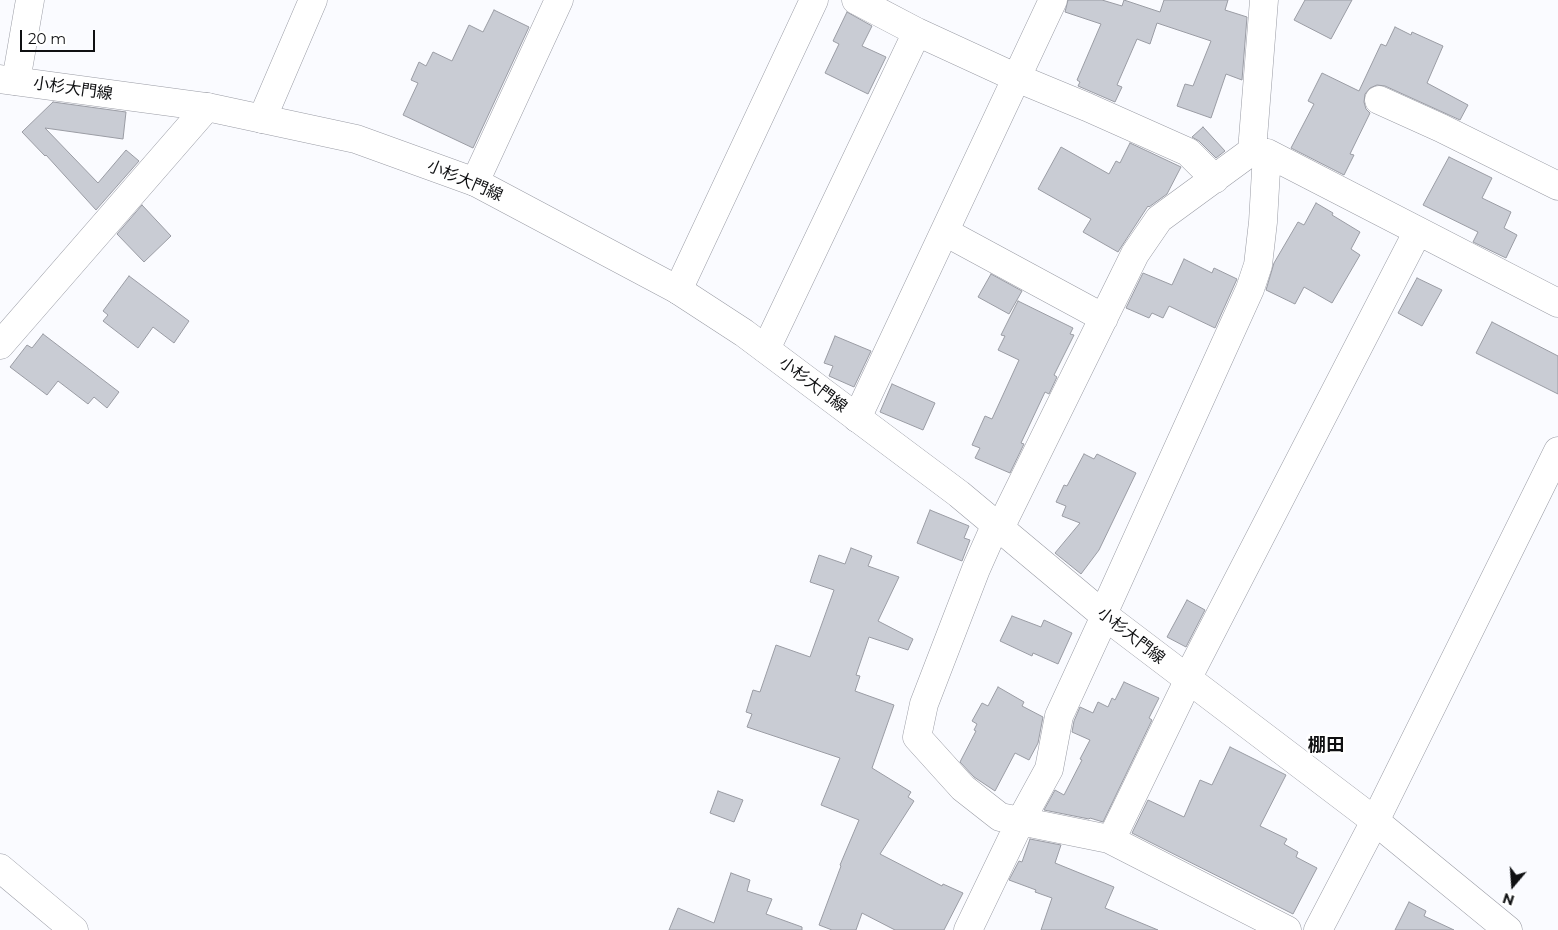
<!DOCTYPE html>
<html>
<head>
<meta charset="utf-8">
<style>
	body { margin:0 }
	#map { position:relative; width:1558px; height:930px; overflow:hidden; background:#fafbff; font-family:Montserrat,sans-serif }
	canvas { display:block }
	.north { position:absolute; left:1488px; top:860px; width:50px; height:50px; -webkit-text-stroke:4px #fff; paint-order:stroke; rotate:198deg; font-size:14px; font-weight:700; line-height:20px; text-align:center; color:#0f1012 }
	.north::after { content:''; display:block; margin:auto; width:18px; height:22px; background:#0f1012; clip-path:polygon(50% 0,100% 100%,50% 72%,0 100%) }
	.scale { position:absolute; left:20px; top:30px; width:75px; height:22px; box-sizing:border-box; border:2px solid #0f1012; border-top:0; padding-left:6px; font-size:15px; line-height:18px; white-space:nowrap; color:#0f1012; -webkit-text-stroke:4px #fff; paint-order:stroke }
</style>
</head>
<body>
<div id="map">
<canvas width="1558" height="930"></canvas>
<div class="north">N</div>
<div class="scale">20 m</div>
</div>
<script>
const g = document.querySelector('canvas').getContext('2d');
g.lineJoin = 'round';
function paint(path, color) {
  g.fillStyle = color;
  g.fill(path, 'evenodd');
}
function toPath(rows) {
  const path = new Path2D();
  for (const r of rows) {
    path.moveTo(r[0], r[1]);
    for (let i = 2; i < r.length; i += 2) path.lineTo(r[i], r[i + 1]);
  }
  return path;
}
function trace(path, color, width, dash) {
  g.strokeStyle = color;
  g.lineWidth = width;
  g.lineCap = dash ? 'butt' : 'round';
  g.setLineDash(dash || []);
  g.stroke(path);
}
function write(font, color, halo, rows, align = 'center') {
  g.font = font + ' Montserrat,"Noto Sans JP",sans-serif';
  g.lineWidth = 5;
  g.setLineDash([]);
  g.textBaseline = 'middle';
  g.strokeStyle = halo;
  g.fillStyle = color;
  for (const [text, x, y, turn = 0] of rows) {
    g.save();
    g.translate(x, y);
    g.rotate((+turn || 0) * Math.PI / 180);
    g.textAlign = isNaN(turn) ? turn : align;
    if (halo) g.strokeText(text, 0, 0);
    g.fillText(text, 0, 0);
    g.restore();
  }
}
const building = toPath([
	[1068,0,1102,0,1122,6,1124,0,1160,12,1164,0,1228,0,1225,10,1247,17,1242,80,1226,74,1211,118,1177,106,1185,84,1193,86,1211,41,1157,23,1150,44,1137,39,1117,85,1122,87,1115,102,1078,86,1080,82,1077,80,1101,24,1065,12,1068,0],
	[1305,0,1352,0,1331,39,1294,20,1305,0],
	[494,10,529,27,473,148,403,115,418,83,411,80,419,62,426,66,433,52,452,61,469,25,483,32,494,10],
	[847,12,872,26,862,46,886,57,868,94,825,73,839,44,833,41,847,12],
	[1395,27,1411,35,1412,32,1443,46,1427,83,1468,105,1460,120,1385,86,1377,85,1370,88,1365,94,1364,102,1366,109,1370,113,1350,154,1354,155,1344,175,1291,148,1314,104,1308,101,1322,73,1359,91,1381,44,1386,46,1395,27],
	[53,102,126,112,123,139,45,128,98,183,126,150,139,161,96,210,46,155,45,156,22,132,53,102],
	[1203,127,1225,151,1216,158,1199,141,1192,137,1203,127],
	[1130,143,1181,167,1167,194,1149,207,1148,206,1118,252,1083,232,1091,219,1038,189,1061,147,1109,174,1116,161,1120,163,1130,143],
	[1449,157,1492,178,1482,198,1511,212,1504,228,1517,235,1506,258,1473,242,1478,232,1423,205,1449,157],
	[1316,203,1333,213,1332,215,1360,232,1351,249,1360,255,1332,303,1304,287,1295,304,1266,290,1274,263,1298,222,1304,225,1316,203],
	[142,205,171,236,144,262,117,234,142,205],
	[1184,259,1212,273,1214,268,1237,279,1215,328,1169,306,1163,318,1152,313,1149,318,1126,308,1143,273,1172,285,1184,259],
	[991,274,1022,291,1009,314,978,297,991,274],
	[129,276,189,321,174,343,153,327,138,348,103,321,108,315,103,311,129,276],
	[1417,278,1442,290,1422,326,1398,313,1417,278],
	[1018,301,1073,328,1070,334,1074,335,1054,375,1057,377,1049,394,1045,392,1021,443,1024,444,1010,473,975,458,980,448,972,445,985,416,992,419,1019,360,998,350,1005,336,1001,335,1018,301],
	[1492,322,1558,356,1558,394,1476,353,1492,322],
	[43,334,119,392,107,408,94,397,88,404,58,381,47,395,10,367,27,345,32,348,43,334],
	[835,336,871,351,854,387,829,376,833,366,824,363,835,336],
	[892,384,935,403,923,430,880,412,892,384],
	[1084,454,1094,459,1097,454,1136,473,1099,550,1081,574,1055,553,1080,523,1062,516,1066,506,1056,502,1064,485,1067,486,1084,454],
	[930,510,969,526,964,538,970,540,962,561,917,543,930,510],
	[851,548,872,556,868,566,899,577,878,621,913,639,908,650,869,637,856,675,860,676,855,691,894,705,872,768,911,792,908,797,914,801,880,854,942,886,943,884,963,893,944,930,895,930,862,913,856,930,832,930,819,925,841,866,840,865,859,820,821,805,840,758,747,727,752,714,746,712,753,690,760,692,776,645,810,657,834,590,810,582,819,555,845,564,851,548],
	[1187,600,1205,610,1186,647,1167,637,1187,600],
	[1012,616,1041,627,1044,620,1072,633,1058,664,1033,653,1032,656,1000,641,1012,616],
	[1124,682,1159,698,1149,718,1152,720,1103,822,1090,818,1089,819,1044,810,1055,790,1064,795,1082,760,1080,759,1090,740,1072,732,1074,721,1080,707,1093,713,1098,702,1108,707,1112,698,1115,700,1124,682],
	[998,687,1024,702,1022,706,1043,717,1038,743,1029,760,1015,753,995,791,974,777,960,762,976,731,974,730,977,724,972,721,982,703,988,706,998,687],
	[1230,747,1286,775,1260,826,1287,839,1284,844,1298,852,1296,857,1317,868,1293,914,1132,833,1148,800,1184,817,1200,780,1212,785,1230,747],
	[718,791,743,800,734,822,710,813,718,791],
	[1030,839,1061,845,1055,863,1114,887,1105,908,1158,930,1041,930,1052,898,1035,892,1036,890,1009,880,1019,861,1022,862,1030,839],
	[731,873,750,880,747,891,772,899,766,914,802,927,802,930,669,930,678,908,714,923,731,873],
	[1409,902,1426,911,1424,916,1454,930,1395,930,1409,902]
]);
const minor = toPath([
	[856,0,917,32],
	[16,81,30,0],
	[1379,100,1441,128,1558,186],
	[262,119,313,0],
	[1252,151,1264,0],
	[475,182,559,0],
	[945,232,1104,318],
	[678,290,814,0],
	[0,345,207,107],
	[766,349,917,32,1017,78,1087,107,1188,152,1215,179],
	[857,418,1053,0],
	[996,524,976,569,924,704,917,737,963,788,1000,817,1109,839,1287,930],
	[1000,528,1135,254,1159,219,1252,151,1267,153,1558,303],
	[1103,614,1250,289,1258,265,1263,222,1267,153],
	[1187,679,1418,231],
	[1109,839,1113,836,1189,679],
	[0,868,74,930],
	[968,930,1020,822,1049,769,1059,716,1105,616]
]);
const tertiary = toPath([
	[1318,930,1375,821,1558,451]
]);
const secondary = toPath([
	[0,79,207,107,356,139,475,182,678,290,744,333,959,494,1105,616,1375,821,1508,930]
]);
const streetNames = [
	["小杉大門線",73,89,8],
	["小杉大門線",465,181,23],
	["小杉大門線",813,385,37],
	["小杉大門線",1131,636,38]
];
const neighbourhoodNames = [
	["棚田",1326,746]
];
paint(building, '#c9ccd4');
trace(building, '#9a9ca4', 1);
trace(minor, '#9a9ca5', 29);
trace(tertiary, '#9a9ca5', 29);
trace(secondary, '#9a9ca5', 29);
trace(minor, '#fff', 28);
trace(tertiary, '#fff', 28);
trace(secondary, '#fff', 28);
write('16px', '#0f1012', '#fff', streetNames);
write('bold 18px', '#0f1012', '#fff', neighbourhoodNames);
</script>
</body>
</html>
